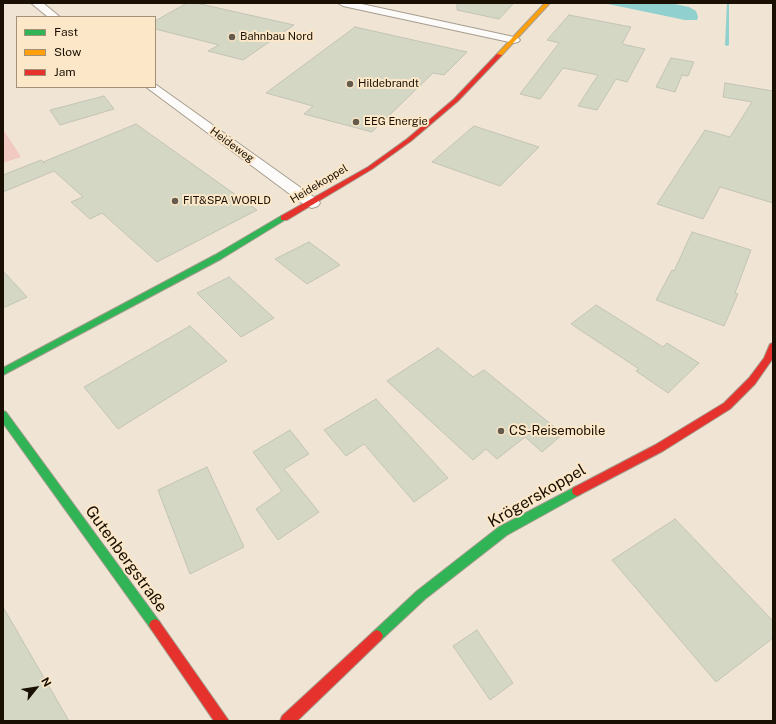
<!DOCTYPE html>
<html>
<head>
<meta charset="utf-8">
<style>
	body { margin:0 }
	#map { position:relative; width:776px; height:724px; overflow:hidden; background:#f0e5d4; font-family:"Public Sans",sans-serif }
	canvas { display:block }
	.frame { position:absolute; inset:0; border:4px solid #191003; pointer-events:none }
	.legend { position:absolute; left:16px; top:16px; width:140px; height:72px; box-sizing:border-box; background:#fce7c8; border:1px solid #a19179; margin:0; padding:5px 7px; list-style:none; font-size:12px; color:#191003 }
	.legend li { display:flex; align-items:center; gap:8px; height:20px }
	.legend b { width:20px; border:1px solid #a19179 }
	.north { position:absolute; left:16px; top:668px; width:40px; height:40px; -webkit-text-stroke:3px #fce7c8; paint-order:stroke; rotate:60deg; font-size:11px; font-weight:700; line-height:16px; text-align:center; color:#191003 }
	.north::after { content:''; display:block; margin:auto; width:14px; height:18px; background:#191003; clip-path:polygon(50% 0,100% 100%,50% 72%,0 100%) }
</style>
</head>
<body>
<div id="map">
<canvas width="776" height="724"></canvas>
<div class="frame"></div>
<ul class="legend">
<li><b style="height:5px;background:#30b455"></b>Fast</li>
<li><b style="height:5px;background:#ff9f0a"></b>Slow</li>
<li><b style="height:5px;background:#e5322d"></b>Jam</li>
</ul>
<div class="north">N</div>
</div>
<script>
const g = document.querySelector('canvas').getContext('2d');
g.lineJoin = 'round';
function paint(path, color) {
  g.fillStyle = color;
  g.fill(path, 'evenodd');
}
function toPath(rows) {
  const path = new Path2D();
  for (const r of rows) {
    path.moveTo(r[0], r[1]);
    for (let i = 2; i < r.length; i += 2) path.lineTo(r[i], r[i + 1]);
  }
  return path;
}
function trace(path, color, width, dash) {
  g.strokeStyle = color;
  g.lineWidth = width;
  g.lineCap = dash ? 'butt' : 'round';
  g.setLineDash(dash || []);
  g.stroke(path);
}
function write(font, color, halo, rows, align = 'center') {
  g.font = font + ' "Public Sans",sans-serif';
  g.lineWidth = 4;
  g.setLineDash([]);
  g.textBaseline = 'middle';
  g.strokeStyle = halo;
  g.fillStyle = color;
  for (const [text, x, y, turn = 0] of rows) {
    g.save();
    g.translate(x, y);
    g.rotate((+turn || 0) * Math.PI / 180);
    g.textAlign = isNaN(turn) ? turn : align;
    if (halo) g.strokeText(text, 0, 0);
    g.fillText(text, 0, 0);
    g.restore();
  }
}
const green = toPath([
	[3,129,21,157,3,163]
]);
const water = toPath([
	[603,3,670,3,689,7,696,11,698,17,697,20,685,20]
]);
const stream = toPath([
	[727,3,729,3,729,45,727,46,725,45,727,3]
]);
const building = toPath([
	[187,3,196,3,294,25,243,60,208,51,219,45,155,29,155,21,187,3],
	[457,3,514,3,499,19,457,10,457,3],
	[569,15,631,27,622,44,645,49,627,82,616,79,597,110,578,106,598,75,563,68,540,99,520,94,559,43,547,40,569,15],
	[355,27,467,52,444,75,433,73,372,132,304,114,313,106,266,93,355,27],
	[671,58,694,62,688,76,682,75,675,92,656,87,671,58],
	[725,83,773,91,773,203,720,187,703,219,657,204,705,130,730,137,752,102,723,97,725,83],
	[104,96,114,109,60,125,50,110,104,96],
	[136,124,257,210,157,262,102,213,90,219,71,202,83,197,54,171,3,192,3,175,41,160,45,163,43,162,136,124],
	[474,126,539,147,500,186,432,162,474,126],
	[692,232,751,250,735,293,738,294,724,326,656,300,672,270,674,271,692,232],
	[309,242,340,265,307,284,275,259,309,242],
	[3,271,27,297,3,308,3,271],
	[229,277,274,318,241,337,197,293,229,277],
	[596,305,663,347,667,343,699,363,668,393,636,371,639,369,571,324,596,305],
	[190,326,227,361,118,429,84,387,190,326],
	[438,348,473,377,484,370,563,434,542,452,525,437,497,459,486,449,473,460,387,381,438,348],
	[376,399,448,478,414,502,364,444,346,456,324,430,376,399],
	[290,430,309,454,284,469,319,512,278,540,256,509,282,491,253,452,290,430],
	[207,467,244,547,190,574,158,490,207,467],
	[675,519,773,621,773,638,716,682,612,560,675,519],
	[3,607,69,721,3,721,3,607],
	[477,630,513,683,490,700,453,646,477,630]
]);
const street = toPath([
	[31,3,43,3,60,17,48,17,31,3],
	[338,3,357,3,514,37,518,38,520,40,518,42,514,43,343,6,338,3],
	[155,84,318,200,320,203,318,206,312,208,306,206,146,87,155,87,155,84]
]);
const fast = toPath([
	[281,216,287,216,288,218,221,259,3,375,3,368,215,255,281,216],
	[3,411,6,412,159,621,161,625,159,629,155,631,151,629,3,423,3,411],
	[577,486,581,488,582,491,581,494,507,535,425,599,381,640,377,642,373,640,371,636,373,632,417,591,499,527,577,486]
]);
const slow = toPath([
	[545,3,550,3,501,56,497,56,497,54,545,3]
]);
const jam = toPath([
	[497,54,502,55,458,101,411,141,372,169,287,220,281,220,281,216,368,167,407,139,454,99,497,54],
	[773,343,773,358,771,361,755,384,730,409,663,451,581,494,577,496,573,494,572,491,573,488,655,445,724,403,749,378,764,358,770,344,773,343],
	[155,619,159,621,229,721,214,721,151,629,149,625,151,621,155,619],
	[377,630,381,632,383,636,381,640,297,721,280,721,282,716,373,632,377,630]
]);
const markers = [
	[232,37,4,"#645b4c"],
	[350,84,4,"#645b4c"],
	[356,122,4,"#645b4c"],
	[175,201,4,"#645b4c"],
	[501,431,4,"#645b4c"]
];
const farPoinames = [
	["Bahnbau Nord",240,37],
	["Hildebrandt",358,84],
	["EEG Energie",364,122],
	["FIT&SPA WORLD",183,201]
];
const farStreetnames = [
	["Heideweg",232,145,36],
	["Heidekoppel",319,184,-31]
];
const poiNames = [
	["CS-Reisemobile",509,431]
];
const nearStreetnames = [
	["Krögerskoppel",537,496,-30],
	["Gutenbergstraße",126,559,54]
];
paint(green, '#f2c9c1');
paint(water, '#90d0ce');
paint(stream, '#90d0ce');
paint(building, '#d3d7c4');
trace(building, '#c3c3b5', 1);
trace(street, '#a69d8f', 2);
trace(fast, '#a69d8f', 2);
trace(slow, '#a69d8f', 2);
trace(jam, '#a69d8f', 2);
paint(street, '#fdfbf9');
paint(fast, '#30b455');
paint(slow, '#ff9f0a');
paint(jam, '#e5322d');
for (const [x, y, r, color] of markers) {
  const dot = new Path2D();
  dot.arc(x, y, r, 0, 2 * Math.PI);
  g.fillStyle = color;
  g.fill(dot);
  trace(dot, '#fce7c8', 1.5);
}
write('11px', '#191003', '#fce7c8', farPoinames, 'left');
write('11px', '#191003', '#fce7c8', farStreetnames);
write('13px', '#191003', '#fce7c8', poiNames, 'left');
write('16px', '#191003', '#fce7c8', nearStreetnames);
</script>
</body>
</html>
